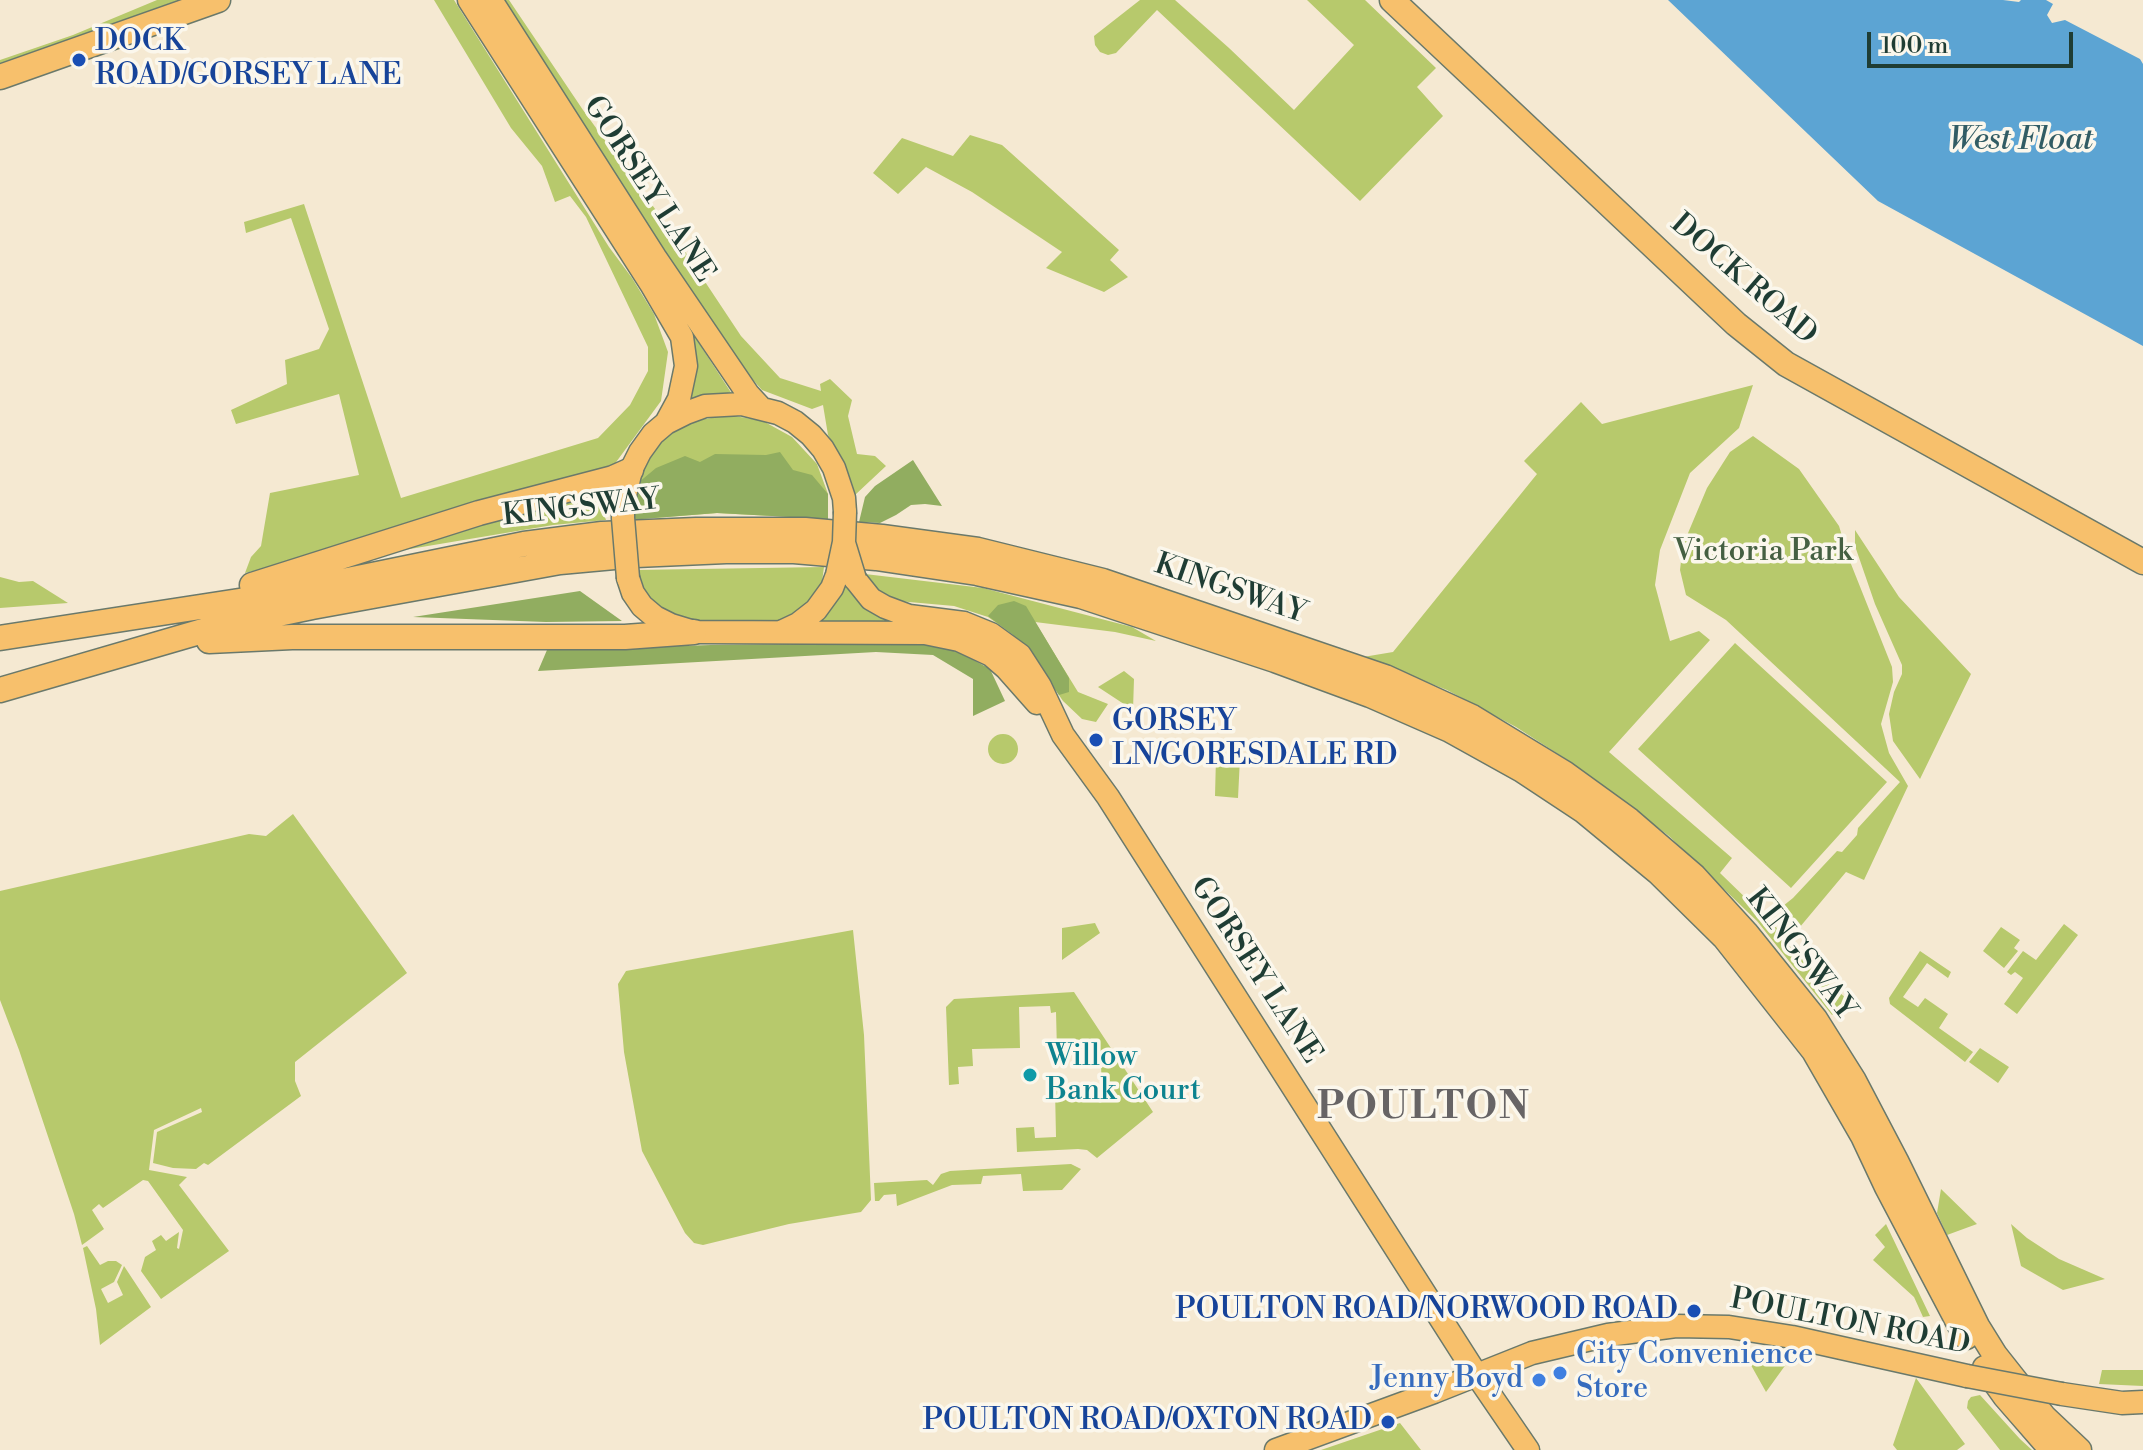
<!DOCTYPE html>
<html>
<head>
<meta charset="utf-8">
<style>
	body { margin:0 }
	#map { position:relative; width:2143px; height:1450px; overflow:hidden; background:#f5e9d2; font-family:"Libre Bodoni",serif }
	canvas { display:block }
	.scale { position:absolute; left:1867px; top:32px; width:206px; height:36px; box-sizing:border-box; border:4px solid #1f3d34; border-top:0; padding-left:10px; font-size:24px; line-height:28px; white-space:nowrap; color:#1f3d34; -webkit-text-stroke:6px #fbf7ec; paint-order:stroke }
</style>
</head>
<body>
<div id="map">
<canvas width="2143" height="1450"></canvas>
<div class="scale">100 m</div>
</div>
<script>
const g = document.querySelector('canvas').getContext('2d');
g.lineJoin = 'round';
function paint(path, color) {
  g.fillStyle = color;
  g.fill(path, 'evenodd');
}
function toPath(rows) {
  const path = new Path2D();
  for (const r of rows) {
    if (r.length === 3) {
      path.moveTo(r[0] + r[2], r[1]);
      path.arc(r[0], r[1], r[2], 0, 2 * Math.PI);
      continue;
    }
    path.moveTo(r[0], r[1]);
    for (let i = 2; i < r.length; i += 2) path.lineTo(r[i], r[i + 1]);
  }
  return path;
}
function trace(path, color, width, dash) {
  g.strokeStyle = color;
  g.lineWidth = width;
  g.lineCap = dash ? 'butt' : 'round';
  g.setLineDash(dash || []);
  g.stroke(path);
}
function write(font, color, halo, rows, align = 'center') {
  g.font = font + ' "Libre Bodoni",serif';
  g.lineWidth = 7;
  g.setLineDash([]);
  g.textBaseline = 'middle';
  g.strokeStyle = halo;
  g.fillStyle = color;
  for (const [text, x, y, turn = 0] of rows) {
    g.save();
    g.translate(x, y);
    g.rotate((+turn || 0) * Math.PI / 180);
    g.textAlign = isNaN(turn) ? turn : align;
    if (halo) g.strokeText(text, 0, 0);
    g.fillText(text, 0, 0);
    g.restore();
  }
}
const green = toPath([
	[157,0,179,0,0,65,0,60,73,35],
	[434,0,454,0,609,247,632,278,654,314,668,352,661,401,611,469,278,565,245,573,251,557,261,546,270,493,359,475,339,394,236,424,231,410,287,384,285,360,319,349,329,329,291,218,246,233,244,222,304,204,401,498,598,438,630,405,648,371,648,347,586,217,570,196,555,202,542,166,511,128],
	[498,0,509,0,583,110,674,235,741,336,780,378,821,391,820,384,830,379,852,400,848,416,857,454,875,456,886,466,855,495,845,465,828,435,823,405,812,409,762,390,737,362],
	[1140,0,1175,0,1229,48,1294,110,1354,45,1307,0,1365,0,1436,68,1417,87,1443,116,1360,201,1157,10,1116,53,1108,55,1100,52,1095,45,1094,36],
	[970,135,1002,145,1119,250,1110,260,1128,277,1104,292,1046,268,1062,252,972,192,926,167,898,194,873,173,902,138,953,156],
	[687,325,732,394,680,407],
	[1753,385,1739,428,1690,473,1660,550,1655,585,1670,641,1699,631,1710,640,1609,752,1732,858,1720,873,1788,939,1783,906,1793,898,1837,851,1842,852,1857,835,1858,828,1900,782,1726,620,1686,595,1680,570,1683,545,1707,488,1730,452,1753,436,1799,469,1839,526,1849,559,1892,667,1893,682,1881,724,1889,753,1908,786,1864,880,1846,872,1789,940,1822,979,1850,1001,1832,1015,1757,921,1669,836,1569,761,1516,727,1447,690,1363,657,1393,652,1537,474,1524,461,1581,402,1602,424],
	[729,415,763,421,792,437,817,464,828,494,828,519,717,513,629,520,632,488,647,454,672,432,699,420],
	[597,496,606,520,553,525,392,552,511,516],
	[1855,530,1899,597,1971,674,1920,779,1893,741,1889,714,1894,692,1902,674,1902,665,1875,604,1855,546],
	[824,567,821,589,803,611,777,624,688,625,647,604,634,570],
	[865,574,983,588,1132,627,1156,641,1115,632,1035,622,1078,692,1108,704,1096,722,1082,719,1063,701,1029,651,1012,634,988,617,954,606,898,601,880,591],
	[0,577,19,582,33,581,68,603,0,608],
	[845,583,920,625,809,626],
	[1735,643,1887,782,1791,888,1638,749],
	[1124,671,1134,679,1133,710,1098,687],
	[1003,749,15],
	[1216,757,1240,758,1238,798,1215,796],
	[293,814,407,973,295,1062,295,1081,301,1096,208,1165,204,1163,196,1169,173,1168,153,1163,157,1132,202,1112,201,1108,154,1130,149,1170,187,1177,179,1185,229,1251,161,1299,141,1271,145,1257,156,1250,152,1241,161,1235,166,1241,179,1232,177,1248,179,1249,183,1230,148,1181,143,1180,103,1208,99,1204,92,1210,104,1229,82,1245,74,1214,19,1050,0,1000,0,891,249,834,266,836],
	[1095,923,1100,933,1062,960,1062,928],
	[2064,924,2078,935,2017,1014,2004,1004,2023,978,2015,972,2011,975,2007,972,2023,951,2036,960],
	[2001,927,2020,940,2014,948,2018,951,2004,968,1983,951],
	[853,930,864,1035,871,1200,861,1212,789,1224,703,1245,694,1243,685,1233,642,1151,624,1052,618,984,626,971],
	[1920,951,1951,972,1948,978,1927,963,1903,997,1918,1007,1925,998,1948,1014,1939,1028,1973,1052,1965,1062,1890,1004,1889,998],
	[1074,992,1153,1112,1097,1158,1087,1150,1078,1149,1017,1152,1016,1128,1034,1127,1035,1138,1056,1137,1055,1089,1102,1087,1101,1066,1099,1066,1098,1050,1057,1051,1056,1012,1051,1013,1050,1006,1019,1007,1020,1048,972,1049,973,1066,958,1067,959,1084,949,1085,946,1007,954,999],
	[1980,1048,2009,1067,1998,1083,1969,1062],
	[1071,1164,1081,1169,1062,1190,1023,1191,1021,1174,983,1176,981,1184,952,1185,897,1206,896,1194,884,1195,879,1201,875,1201,874,1183,927,1180,933,1185,941,1174,950,1171],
	[1941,1189,1977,1224,1947,1235,1937,1213],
	[1886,1224,1930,1316,1923,1317,1914,1297,1873,1260,1885,1247,1875,1235],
	[2011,1224,2027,1238,2059,1259,2105,1279,2063,1290,2021,1266],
	[87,1246,100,1265,108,1261,116,1261,122,1265,114,1282,101,1289,108,1303,123,1295,117,1282,124,1266,151,1307,100,1345,96,1309,83,1248],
	[1752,1348,1792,1356,1766,1392,1747,1358,1746,1352],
	[2102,1370,2143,1370,2143,1386,2099,1384],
	[1916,1378,1965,1444,1957,1450,1897,1450,1893,1445],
	[1980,1395,2020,1439,2032,1450,2000,1450,1967,1408,1968,1401,1971,1397],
	[1400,1423,1421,1450,1321,1450]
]);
const forest = toPath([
	[780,452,793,470,812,475,828,494,828,519,717,513,629,520,632,488,656,468,685,456,700,462,715,454,766,455],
	[913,460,942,506,925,504,911,505,896,515,880,523,859,522,865,497,875,486],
	[580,591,622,621,546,622,413,617],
	[1014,601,1026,606,1069,678,1069,692,1059,695,1029,651,1012,634,988,616,998,605],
	[903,643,927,644,961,653,990,669,1005,701,973,716,973,679,933,655,876,652,538,671,547,650,711,645]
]);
const water = toPath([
	[1668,0,2003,0,2019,2,2021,0,2046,0,2053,4,2047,15,2052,23,2065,20,2140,59,2143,64,2143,346,1878,201]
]);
const major = toPath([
	[469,0,651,284,682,337,686,366,679,399,666,423],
	[491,0,655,257,748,394,761,408],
	[623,504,631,470,640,452,653,434,666,423,686,413,705,406,742,404,778,413,795,422,811,435,823,449,834,468,844,498,845,512],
	[628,578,633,593,642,606,655,617,671,625,694,632,925,633,959,640,991,655,1006,668,1037,703],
	[855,579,871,599,885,607,909,616,964,623,991,634,1020,655,1040,686,1063,735,1108,797,1476,1374,1528,1450],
	[781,632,798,624,816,610,832,588,837,575],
	[2062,1394,2122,1403,2143,1402],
	[1276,1450,1434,1392,1532,1353,1608,1335,1676,1326,1729,1327,1792,1337,1967,1376]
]);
const highway = toPath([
	[1392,0,1736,324,1786,364,2143,562],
	[0,77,218,0],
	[252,585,479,513,613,478,631,470],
	[0,638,265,597,524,544,602,534,696,530,805,530,882,537,978,550,1103,581,1385,677,1472,717,1564,773,1629,820,1694,876,1746,933,1815,1019,1854,1081,1896,1161,1977,1326,1995,1355,2044,1417,2079,1450],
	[209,641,292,637,625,637,694,632],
	[0,690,220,626,312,607,560,562,636,555,726,551,794,551,876,558,977,573,1081,596,1275,660,1370,695,1450,730,1522,770,1584,811,1658,872,1725,938,1814,1051,1863,1136,1887,1187,1966,1337],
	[1985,1368,2005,1396,2052,1450]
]);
const majorBridge = toPath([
	[623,504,623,518,628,578],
	[844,543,855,579],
	[837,575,844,542,845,512],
	[1967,1376,2062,1394]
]);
const markers = [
	[79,60,8,"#1a4fb4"],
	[1096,740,8,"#1a4fb4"],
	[1030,1075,8,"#0f9aa8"],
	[1694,1311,8,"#1a4fb4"],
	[1560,1373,8,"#3f7fe0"],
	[1539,1380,8,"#3f7fe0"],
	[1388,1422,8,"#1a4fb4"]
];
const transitNames = [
	["DOCK",95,43],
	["ROAD/GORSEY LANE",95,77],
	["GORSEY",1112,723],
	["LN/GORESDALE RD",1112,757],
	["POULTON ROAD/NORWOOD ROAD",1678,1311,"right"],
	["POULTON ROAD/OXTON ROAD",1372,1422,"right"]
];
const streetNames = [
	["GORSEY LANE",648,190,57],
	["DOCK ROAD",1743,280,41],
	["KINGSWAY",581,509,-6],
	["KINGSWAY",1230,590,19],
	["KINGSWAY",1800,955,52],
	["GORSEY LANE",1255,971,57],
	["POULTON ROAD",1850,1323,11]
];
const parkNames = [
	["Victoria Park",1763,553]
];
const cultureNames = [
	["Willow",1046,1058],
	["Bank Court",1046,1092]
];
const shopNames = [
	["City Convenience",1576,1356],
	["Store",1576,1390],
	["Jenny Boyd",1523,1380,"right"]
];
const waterNames = [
	["West Float",2021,141]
];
const districtNames = [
	["POULTON",1424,1109]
];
paint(green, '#b7c96c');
paint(forest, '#91ad60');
paint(water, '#5ca4d3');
trace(major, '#6a796b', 25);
trace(highway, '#6a796b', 27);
trace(major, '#f7c06c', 22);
trace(highway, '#f7c06c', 24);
trace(majorBridge, '#6a796b', 25, []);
trace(majorBridge, '#f7c06c', 22);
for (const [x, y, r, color] of markers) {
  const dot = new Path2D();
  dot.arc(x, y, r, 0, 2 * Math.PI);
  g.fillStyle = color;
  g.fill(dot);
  trace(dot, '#fbf7ec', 3);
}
write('30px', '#164399', '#fbf7ec', transitNames, 'left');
write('30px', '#1f3d34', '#fbf7ec', streetNames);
write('30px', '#456042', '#fbf7ec', parkNames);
write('30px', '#0d838f', '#fbf7ec', cultureNames, 'left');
write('30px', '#366cbe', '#fbf7ec', shopNames, 'left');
write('italic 32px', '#315c64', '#fbf7ec', waterNames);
g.letterSpacing = '2px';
write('bold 38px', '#676465', '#fbf7ec', districtNames);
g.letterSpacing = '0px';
</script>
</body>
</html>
